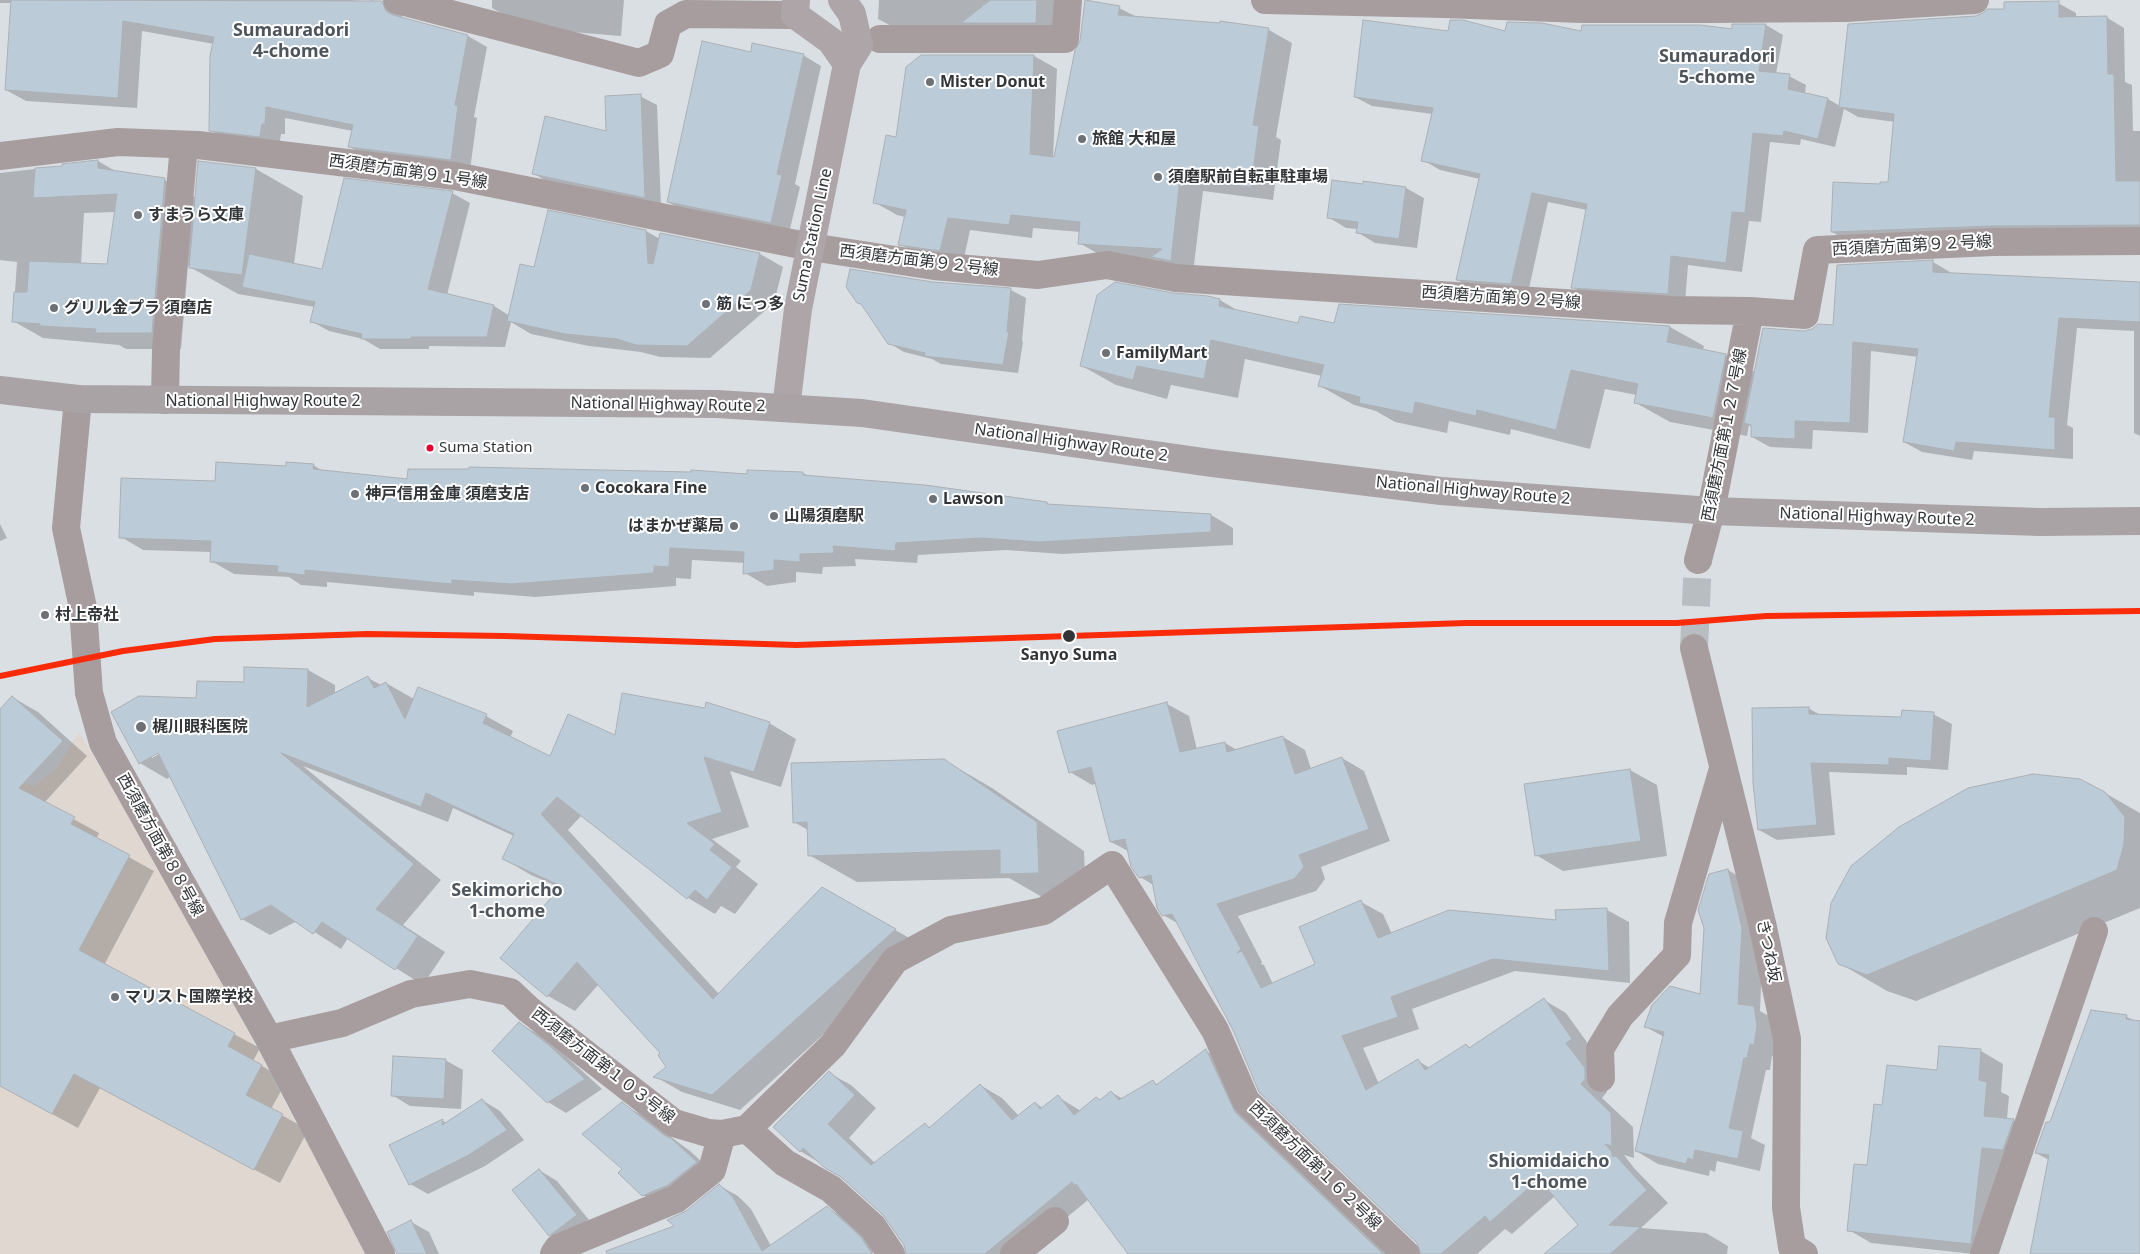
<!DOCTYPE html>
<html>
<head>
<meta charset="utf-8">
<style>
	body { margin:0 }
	canvas { display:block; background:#dadfe4 }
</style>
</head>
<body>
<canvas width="2140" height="1254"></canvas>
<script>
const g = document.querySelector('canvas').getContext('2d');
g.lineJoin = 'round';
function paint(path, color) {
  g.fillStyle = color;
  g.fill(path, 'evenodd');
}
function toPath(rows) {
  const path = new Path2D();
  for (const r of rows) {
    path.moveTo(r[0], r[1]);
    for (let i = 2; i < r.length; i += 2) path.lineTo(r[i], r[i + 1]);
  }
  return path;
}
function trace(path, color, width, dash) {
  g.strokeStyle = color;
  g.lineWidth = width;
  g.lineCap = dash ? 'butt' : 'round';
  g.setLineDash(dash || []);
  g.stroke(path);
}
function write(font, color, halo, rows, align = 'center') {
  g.font = font + ' "Noto Sans","Noto Sans JP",sans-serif';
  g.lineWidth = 4;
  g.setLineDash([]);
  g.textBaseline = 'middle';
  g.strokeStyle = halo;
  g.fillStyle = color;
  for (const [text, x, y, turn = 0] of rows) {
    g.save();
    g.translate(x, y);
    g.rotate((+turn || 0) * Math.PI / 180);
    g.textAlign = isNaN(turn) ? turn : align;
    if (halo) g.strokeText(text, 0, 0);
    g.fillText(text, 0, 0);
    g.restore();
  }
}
const education = toPath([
	[79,732,178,897,282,1097,368,1254,0,1254,0,772,34,786,56,769]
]);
const shadow = toPath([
	[0,0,350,0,370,2,370,0,381,2,401,14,403,19,468,36,487,47,474,117,477,118,470,170,369,158,350,147,353,131,285,118,285,134,281,134,279,147,229,141,210,130,214,44,142,31,137,108,26,101,6,90,12,3,0,3],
	[492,0,624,0,621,36,547,30,519,23,492,8],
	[879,0,1055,0,1053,33,897,29,878,19],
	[2058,3,2076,13,2076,18,2106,17,2124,28,2125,82,2132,85,2133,131,2140,131,2140,235,1850,242,1832,232,1882,185,1889,183,1895,122,1858,117,1844,109,1835,147,1801,139,1800,145,1770,142,1761,222,1749,221,1742,272,1688,265,1685,303,1589,297,1572,287,1587,210,1548,202,1528,293,1474,289,1457,280,1480,179,1440,170,1423,160,1433,114,1372,106,1355,97,1448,32,1582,33,1733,30,1734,26,1766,25,1783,35,1776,74,1789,76,1806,85,1805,94,1828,99,1840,106,1976,17],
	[1119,8,1137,17,1221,24,1221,22,1269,30,1292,43,1276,137,1281,140,1273,200,1203,191,1193,273,1175,270,1157,260,1102,256,1079,243,1080,232,1033,228,1032,238,970,230,963,263,922,257,900,244,905,217,897,215,874,202,897,138,922,56,1034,56,1057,69,1053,158,1055,158],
	[751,53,803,55,821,66,795,184,800,187,789,233,686,212,668,202],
	[640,96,657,105,661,206,549,183,533,173,608,133],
	[98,161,117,172,165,180,196,198,256,169,303,196,294,264,323,270,452,193,470,203,447,295,494,306,510,316,535,269,646,231,660,239,661,234,760,254,783,267,774,303,710,358,660,357,641,352,589,346,531,334,511,322,505,347,429,346,429,349,380,349,363,339,329,331,311,321,315,307,238,294,188,266,181,349,126,349,119,345,43,338,13,321,17,262,0,260,0,173,52,167,63,168],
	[115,212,108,265,81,264,84,213],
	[1364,185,1406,188,1424,198,1417,248,1375,243,1357,232,1358,229,1346,228,1328,217],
	[1933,262,1950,272,1950,274,2140,283,2140,436,2134,433,2134,331,2077,328,2067,425,2073,428,2073,459,1974,451,1972,460,1922,452,1904,442,1918,357,1871,351,1868,433,1813,430,1812,449,1770,447,1752,437,1752,427,1749,425,1747,436,1670,422,1636,403,1637,395,1605,389,1590,449,1511,429,1510,435,1449,421,1447,433,1395,422,1376,411,1354,405,1320,386,1322,376,1245,359,1238,398,1171,385,1167,399,1116,385,1082,366,1173,295,1207,297,1220,300,1240,312,1299,325,1670,327,1704,346,1703,350,1725,355,1755,372,1804,332,1834,326],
	[932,283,1011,290,1026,298,1022,341,1023,342,1018,373,941,364,932,359,904,352,889,343,864,305],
	[313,465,323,471,408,480,803,473,810,477,1047,503,1050,505,1211,515,1233,528,1233,545,1062,554,1006,550,918,555,917,563,855,559,856,566,823,567,822,574,796,572,796,582,767,586,745,573,745,563,692,560,691,579,676,578,676,586,535,597,474,592,474,596,327,582,327,587,301,585,289,577,234,574,211,561,212,552,143,550,121,537,216,482,287,467],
	[0,524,7,538,0,541],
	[308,670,335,685,335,694,368,678,381,685,386,683,414,699,486,716,513,731,510,738,550,758,616,736,769,723,796,739,781,787,730,771,749,827,712,839,741,861,736,867,758,884,735,914,721,906,715,914,688,898,582,815,568,830,719,994,822,889,922,945,740,1110,682,1092,656,1077,668,1067,662,1053,599,984,575,1011,548,996,561,888,531,875,504,859,514,836,453,808,448,822,303,766,441,880,403,925,445,952,423,985,348,938,341,949,297,921,270,935,242,919,171,776,167,779,140,763,198,699,245,683],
	[164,751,152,758,152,755],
	[12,697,38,712,87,756,44,803,99,833,96,839,154,871,104,965,260,1048,253,1061,287,1080,271,1109,308,1130,280,1183,100,1088,78,1128,0,1086,0,711],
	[1167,704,1189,716,1197,750,1225,743,1237,750,1283,737,1305,750,1311,769,1342,758,1364,771,1390,841,1321,867,1325,879,1316,891,1238,916,1262,962,1261,964,1264,965,1273,984,1316,964,1361,902,1383,914,1392,934,1557,921,1557,911,1607,910,1629,922,1630,983,1515,971,1412,1009,1419,1029,1363,1048,1379,1084,1418,1061,1430,1068,1466,1045,1471,1048,1544,1000,1566,1013,1594,1052,1607,1082,1607,1092,1602,1098,1633,1127,1634,1158,1624,1155,1634,1168,1668,1203,1641,1228,1706,1233,1728,1246,1727,1254,1546,1254,1580,1225,1555,1196,1512,1234,1505,1229,1477,1254,1422,1254,1418,1242,1234,1030,1179,924,1163,915,1155,886,1140,877,1130,852,1111,842,1097,783,1092,785,1070,772],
	[1808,708,1822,716,1902,718,1933,714,1952,724,1948,770,1907,767,1907,775,1829,772,1835,835,1777,840,1759,830],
	[944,760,992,788,1084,851,1086,900,1049,901,1009,878,857,882,809,855,808,830,794,822],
	[1630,770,1657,785,1667,856,1563,871,1536,855,1526,785],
	[2105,793,2140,813,2140,908,1916,1001,1887,991,1839,963],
	[1728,870,1750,883,1763,942,1760,1011,1776,1020,1776,1057,1772,1056,1770,1070,1766,1070,1751,1138,1765,1145,1760,1171,1717,1161,1715,1172,1710,1170,1709,1176,1658,1164,1636,1151,1664,1037,1646,1027,1701,996],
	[2092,1012,2127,1017,2140,1023,2140,1254,2031,1254,2049,1160,2036,1153,2051,1124],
	[520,1024,538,1034,568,1058,602,1089,566,1113,548,1102,519,1076,520,1075],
	[1940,1048,1981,1051,2003,1064,2001,1092,2009,1096,2007,1119,2013,1120,2035,1133,1974,1254,1871,1243,1849,1230,1868,1167,1883,1106,1938,1071],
	[1206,1051,1228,1063,1391,1254,1131,1254,1088,1200,1022,1254,920,1254,884,1215,842,1176,800,1151,829,1073,851,1085,876,1108,849,1138,875,1163,925,1125,931,1128,980,1085,1002,1098,1019,1116,1035,1103,1043,1108,1058,1097,1081,1111,1101,1101,1111,1092,1123,1099,1153,1082,1158,1085],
	[445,1060,463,1070,461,1109,410,1106,392,1095],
	[482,1100,500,1111,524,1140,485,1166,428,1194,410,1184,443,1121,447,1123],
	[622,1104,640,1114,690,1151,714,1173,661,1206,643,1195,623,1169],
	[539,1170,557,1181,594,1226,568,1246,550,1235],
	[720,1186,738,1196,751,1209,771,1246,827,1208,845,1218,879,1249,871,1254,610,1254,676,1227,686,1212],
	[411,1222,429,1232,439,1254,398,1254]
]);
const building = toPath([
	[11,0,382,1,386,11,393,15,468,35,455,105,458,106,451,160,348,147,353,125,266,107,265,124,262,124,260,137,209,131,210,56,214,37,123,21,118,98,5,90,11,0],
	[990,0,1037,0,1036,23,961,23,990,0],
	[1085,0,1120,6,1118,15,1220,23,1220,21,1269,28,1253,125,1259,126,1251,187,1180,179,1171,261,1151,257,1162,249,1078,244,1080,222,1011,215,1009,225,948,218,940,251,898,245,906,210,873,203,886,135,896,137,906,67,921,55,1034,55,1030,154,1054,157,1075,50,1080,41,1085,0],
	[2059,1,2059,17,2107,16,2108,74,2114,74,2116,181,2140,181,2140,225,1992,226,1831,232,1833,182,1880,184,1880,182,1888,182,1894,114,1839,107,1848,24,1976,16,1983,13,1987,9,2004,9,2004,2,2059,1],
	[1363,20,1448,31,1450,20,1463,20,1505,31,1507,22,1542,23,1581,31,1582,25,1700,25,1732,29,1732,24,1766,24,1759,71,1790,74,1788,89,1828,98,1818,139,1784,131,1783,136,1753,133,1745,213,1732,212,1726,263,1671,256,1668,294,1571,288,1587,204,1532,193,1511,284,1456,280,1480,174,1421,161,1433,108,1354,97,1363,20],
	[702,41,751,52,752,43,804,54,777,174,782,175,771,223,667,202,702,41],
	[641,94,645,198,532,174,545,116,606,131,605,96,641,94],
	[98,160,98,168,165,178,152,333,95,333,96,329,40,326,40,324,12,322,14,292,27,292,29,261,107,264,117,194,33,198,35,168,62,166,62,164,98,160],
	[198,161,256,168,242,275,189,268,198,161],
	[344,178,453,191,428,289,494,305,487,337,411,337,411,339,361,339,362,334,310,322,315,302,242,287,249,254,322,269,344,178],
	[1332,180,1363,184,1363,181,1406,187,1399,239,1356,233,1358,222,1327,218,1332,180],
	[548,210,646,230,648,263,653,264,660,233,760,253,751,290,687,346,636,345,617,339,565,334,507,321,520,264,534,267,548,210],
	[1933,260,1933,272,2140,282,2140,322,2059,318,2049,417,2055,417,2055,450,1956,442,1954,451,1903,442,1918,349,1853,342,1850,423,1795,421,1795,439,1751,437,1751,425,1744,423,1763,328,1804,331,1812,329,1818,324,1833,325,1837,265,1933,260],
	[850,269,933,282,1011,288,1007,332,1009,332,1003,365,924,356,925,353,888,344,861,304,857,303,846,287,850,269],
	[1115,282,1173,293,1208,296,1220,299,1219,306,1298,323,1300,316,1334,323,1339,304,1670,326,1667,342,1726,354,1713,418,1634,403,1638,384,1571,370,1556,430,1477,410,1476,416,1415,402,1413,414,1359,403,1360,397,1318,386,1324,365,1211,340,1204,379,1137,366,1133,380,1080,366,1097,295,1115,282],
	[216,462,286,466,286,462,314,464,313,469,407,479,408,469,469,469,469,467,691,472,691,470,747,474,747,470,803,472,803,475,925,485,1047,502,1047,504,1211,514,1211,532,1039,542,982,538,896,543,895,551,833,546,834,553,800,554,800,562,774,560,774,570,743,574,744,552,670,548,669,567,654,566,654,573,512,584,452,580,452,584,305,570,305,575,277,572,278,566,210,562,211,541,119,538,121,478,215,481,216,462],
	[244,667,308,669,307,707,368,676,374,688,386,682,405,719,418,687,487,714,483,723,550,756,568,714,615,735,622,693,705,708,706,702,770,722,754,772,704,757,722,812,687,823,715,844,710,850,732,867,707,900,695,890,687,899,557,797,541,814,713,999,822,887,896,929,712,1095,653,1077,666,1067,658,1055,660,1053,577,962,547,997,500,958,561,886,502,859,514,834,426,793,421,807,281,753,414,864,376,909,418,936,395,970,322,922,313,934,271,905,241,920,158,753,139,764,111,712,139,696,196,698,197,681,244,682,244,667],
	[12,696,63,741,19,788,75,817,71,824,130,855,79,950,235,1033,228,1046,262,1065,246,1095,283,1114,254,1170,74,1074,52,1114,0,1086,0,709,12,696],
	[1167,702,1180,752,1225,742,1227,752,1283,736,1295,774,1342,757,1369,829,1299,855,1304,867,1294,879,1217,904,1241,949,1237,953,1242,951,1261,988,1315,964,1299,927,1361,900,1378,938,1449,910,1556,920,1555,910,1607,908,1609,971,1493,959,1391,997,1398,1017,1342,1036,1366,1090,1418,1059,1425,1070,1466,1044,1469,1048,1544,998,1572,1039,1566,1043,1585,1068,1585,1079,1581,1084,1611,1113,1612,1146,1605,1144,1612,1152,1612,1156,1616,1156,1647,1190,1609,1225,1641,1227,1610,1254,1544,1254,1578,1225,1539,1179,1490,1222,1485,1216,1441,1254,1421,1254,1417,1243,1259,1092,1233,1030,1172,914,1162,916,1157,908,1151,875,1139,878,1131,867,1125,839,1110,842,1091,767,1069,773,1057,731,1167,702],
	[1809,707,1809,714,1901,717,1902,710,1934,712,1931,761,1889,758,1889,765,1811,763,1817,825,1758,830,1753,783,1752,708,1809,707],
	[944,759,1037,822,1039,873,1000,874,1000,850,808,856,807,822,793,823,791,763,944,759],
	[1630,769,1641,841,1535,856,1524,784,1630,769],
	[2033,774,2080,779,2105,792,2125,817,2124,844,2117,870,1867,975,1838,964,1826,938,1831,903,1851,866,1899,827,1968,788,2033,774],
	[1728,869,1742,928,1738,1004,1754,1006,1757,1026,1754,1045,1750,1044,1747,1058,1744,1058,1729,1128,1743,1131,1738,1159,1695,1150,1693,1160,1688,1158,1686,1164,1635,1151,1664,1032,1644,1027,1652,1005,1670,986,1700,994,1704,928,1698,910,1709,874,1728,869],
	[2091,1010,2127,1015,2126,1019,2140,1021,2140,1254,2030,1254,2049,1155,2035,1153,2046,1122,2050,1122,2091,1010],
	[519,1022,550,1046,585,1079,547,1103,492,1051,519,1022],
	[1939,1046,1981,1049,1979,1080,1987,1082,1984,1116,2014,1119,2003,1150,1982,1148,1971,1244,1847,1231,1854,1164,1867,1165,1874,1104,1882,1105,1887,1065,1937,1070,1939,1046],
	[1206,1049,1235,1112,1383,1254,1128,1254,1076,1184,1075,1186,1072,1182,985,1254,906,1254,904,1245,883,1215,841,1177,825,1168,803,1148,800,1152,773,1127,829,1071,855,1095,828,1124,871,1165,925,1123,929,1128,980,1084,1012,1120,1035,1102,1040,1109,1058,1095,1074,1115,1096,1097,1100,1100,1111,1091,1119,1100,1153,1080,1156,1085,1206,1049],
	[393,1056,446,1059,444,1099,391,1096,393,1056],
	[482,1099,507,1130,467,1156,409,1185,389,1145,443,1119,442,1125,482,1099],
	[622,1102,664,1135,672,1139,697,1162,668,1185,642,1196,618,1173,622,1169,582,1134,622,1102],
	[539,1169,577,1215,549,1236,512,1190,539,1169],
	[719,1184,733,1197,762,1251,827,1206,861,1237,872,1254,607,1254,606,1251,674,1226,667,1220,686,1211,719,1184],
	[411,1220,427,1254,397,1254,387,1232,411,1220]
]);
const streetTunnel = toPath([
	[1694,648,1698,560]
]);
const street = toPath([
	[397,0,639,63,660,54,668,24,686,14,795,15],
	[1265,0,1443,4,1582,9,1708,9,1846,8,1975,0],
	[880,39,1065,39,1068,0],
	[0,156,118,142,198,145,455,176,811,247,934,266,1038,275,1107,265,1176,278,1672,310,1750,311,1805,315,1817,250,1993,242,2140,241],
	[78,399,66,528,83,608,89,693,103,743,269,1039,381,1254],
	[165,400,166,349,184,145],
	[1698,560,1711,511,1750,311],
	[1694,648,1762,923,1787,1039,1786,1208,1792,1247,1804,1254],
	[269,1039,342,1023,411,994,470,984,510,992,528,1009,674,1123,708,1133,722,1134,747,1129],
	[1601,1078,1600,1049,1620,1016,1677,955,1678,923,1723,769],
	[747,1129,833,1045,895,960,951,930,1044,911,1112,865,1215,1030,1246,1101,1406,1254],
	[747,1129,785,1163,831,1189,873,1227,891,1254],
	[554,1254,558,1248,676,1199,712,1170,722,1134],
	[1014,1254,1055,1221],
	[1984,1254,2094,931]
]);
const secondary = toPath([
	[796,0,795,15,831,41,847,64],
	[786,408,798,309,847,64,859,45,852,14,842,0]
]);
const highway = toPath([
	[0,390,78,399,717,404,862,413,1211,463,1441,491,1711,511,2040,522,2140,521]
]);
const rail1 = toPath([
	[0,676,123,651,215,639,367,634,505,636,796,645,1466,623,1677,623,1766,616,2140,611]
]);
const markers = [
	[930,82,5,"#6d7074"],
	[1082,139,5,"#6d7074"],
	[1158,177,5,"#6d7074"],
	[138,215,5,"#6d7074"],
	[706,304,5,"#6d7074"],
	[54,308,5,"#6d7074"],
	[1106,353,5,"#6d7074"],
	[430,448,4.5,"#e4002b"],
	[585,488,5,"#6d7074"],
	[355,494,5,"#6d7074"],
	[933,499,5,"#6d7074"],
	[774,516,5,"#6d7074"],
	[734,526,5,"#6d7074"],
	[45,615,5,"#6d7074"],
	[1069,636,7,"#323538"],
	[141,727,6,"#6d7074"],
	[115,997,5,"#6d7074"]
];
const busNames = [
	["Suma Station",439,448]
];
const poiNames = [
	["Mister Donut",940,82],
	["旅館 大和屋",1092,139],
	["須磨駅前自転車駐車場",1168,177],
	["すまうら文庫",148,215],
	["筋 にっ多",716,304],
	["グリル金プラ 須磨店",64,308],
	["FamilyMart",1116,353],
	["Cocokara Fine",595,488],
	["神戸信用金庫 須磨支店",365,494],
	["Lawson",943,499],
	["山陽須磨駅",784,516],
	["はまかぜ薬局",724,526,"right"],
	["村上帝社",55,615],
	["梶川眼科医院",152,727],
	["マリスト国際学校",125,997]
];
const streetNames = [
	["西須磨方面第９１号線",408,172,8],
	["Suma Station Line",813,235,-78],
	["西須磨方面第９２号線",1912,246,-3],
	["西須磨方面第９２号線",919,261,7],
	["西須磨方面第９２号線",1501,298,4],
	["National Highway Route 2",263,401],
	["National Highway Route 2",668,405,1],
	["西須磨方面第１２７号線",1725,435,-79],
	["National Highway Route 2",1071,443,8],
	["National Highway Route 2",1473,491,5],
	["National Highway Route 2",1877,517,2],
	["西須磨方面第８８号線",160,845,61],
	["きつね坂",1768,951,78],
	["西須磨方面第１０３号線",603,1066,38],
	["西須磨方面第１６２号線",1315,1166,44]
];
const stopNames = [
	["Sanyo Suma",1069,655]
];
const neighbourhoodNames = [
	["Sumauradori",291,31],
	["4-chome",291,52],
	["Sumauradori",1717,57],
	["5-chome",1717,78],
	["Sekimoricho",507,891],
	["1-chome",507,912],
	["Shiomidaicho",1549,1162],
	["1-chome",1549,1183]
];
paint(education, '#e0d7d1');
paint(shadow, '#0003');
paint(building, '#bbcbd8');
trace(building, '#acb0b4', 1);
trace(streetTunnel, '#b8bdc2', 28, [28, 14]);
trace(street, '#a89d9e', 28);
trace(secondary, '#aea5a8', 28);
trace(highway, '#aaa3a6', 28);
trace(rail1, '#fa2b08', 6);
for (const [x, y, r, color] of markers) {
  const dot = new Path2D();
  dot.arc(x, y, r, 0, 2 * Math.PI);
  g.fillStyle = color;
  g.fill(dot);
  trace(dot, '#fff', 2);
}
write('15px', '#323538', '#fff', busNames, 'left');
write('bold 16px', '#323538', '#fff', poiNames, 'left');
write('16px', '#323538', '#fff', streetNames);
write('bold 16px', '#323538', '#fff', stopNames);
write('bold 18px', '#4d545b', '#fff', neighbourhoodNames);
</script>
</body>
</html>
